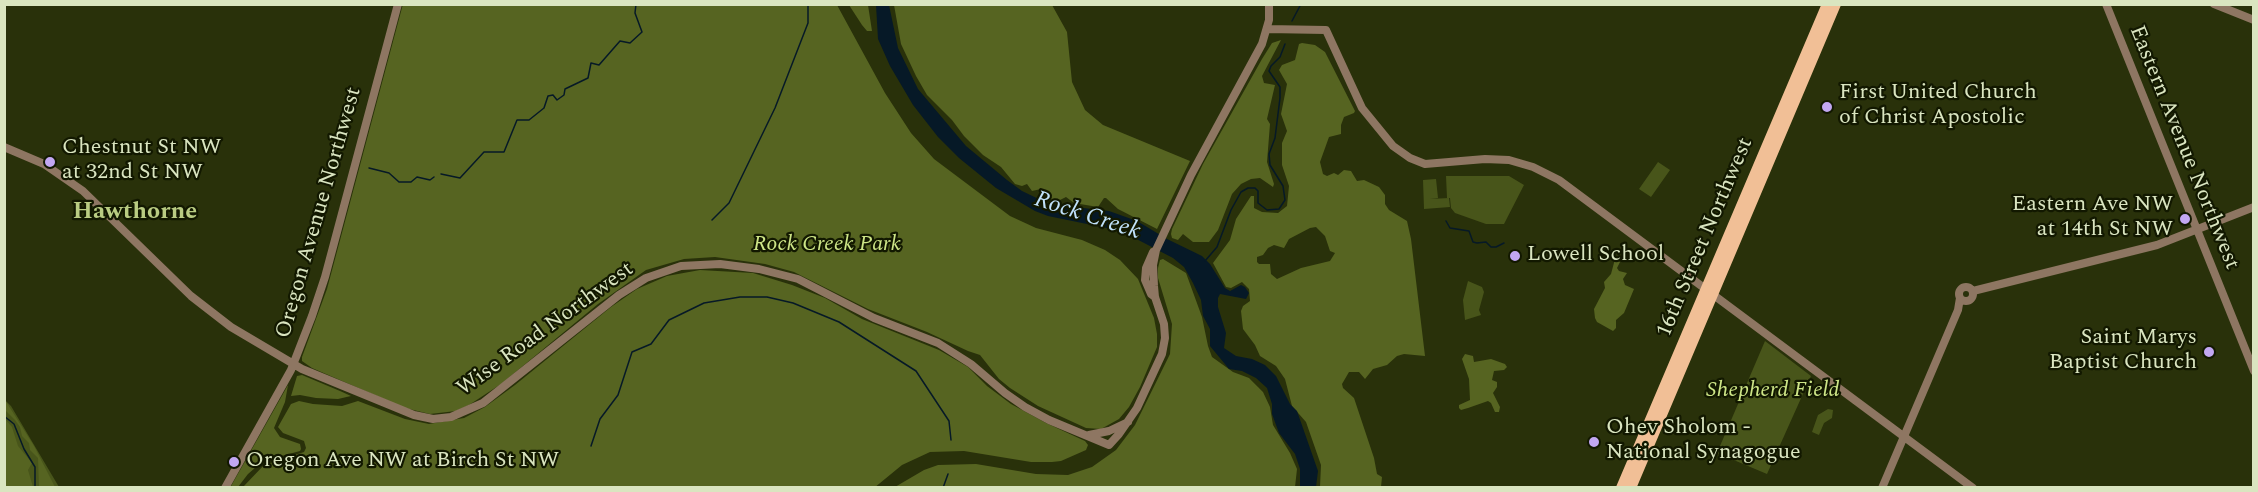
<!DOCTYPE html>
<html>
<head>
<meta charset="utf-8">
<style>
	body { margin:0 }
	#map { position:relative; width:2258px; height:492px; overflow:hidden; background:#29310a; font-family:Spectral,serif }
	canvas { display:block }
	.frame { position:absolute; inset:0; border:6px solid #dae5c0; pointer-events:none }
</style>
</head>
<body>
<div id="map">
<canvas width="2258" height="492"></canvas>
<div class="frame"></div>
</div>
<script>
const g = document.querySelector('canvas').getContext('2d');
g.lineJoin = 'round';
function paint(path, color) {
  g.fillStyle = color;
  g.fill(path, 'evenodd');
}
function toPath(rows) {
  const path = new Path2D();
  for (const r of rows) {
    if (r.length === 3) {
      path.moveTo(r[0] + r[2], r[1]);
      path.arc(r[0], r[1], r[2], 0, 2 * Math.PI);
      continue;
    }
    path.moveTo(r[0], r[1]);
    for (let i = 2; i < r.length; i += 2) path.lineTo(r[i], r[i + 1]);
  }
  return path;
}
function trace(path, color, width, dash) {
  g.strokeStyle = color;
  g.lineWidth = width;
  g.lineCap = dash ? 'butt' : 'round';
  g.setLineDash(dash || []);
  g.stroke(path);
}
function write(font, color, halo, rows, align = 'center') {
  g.font = font + ' Spectral,serif';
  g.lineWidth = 4.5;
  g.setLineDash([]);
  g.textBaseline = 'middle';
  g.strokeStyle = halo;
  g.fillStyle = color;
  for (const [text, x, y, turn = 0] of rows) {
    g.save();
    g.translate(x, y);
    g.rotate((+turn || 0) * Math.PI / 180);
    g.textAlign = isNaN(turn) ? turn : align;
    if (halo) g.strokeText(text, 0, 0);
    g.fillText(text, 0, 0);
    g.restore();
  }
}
const green = toPath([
	[1658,162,1670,170,1651,197,1639,189],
	[1446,176,1509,176,1524,185,1504,224,1486,224,1455,213,1451,208,1450,198,1447,198],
	[1436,179,1438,198,1430,199,1449,198,1450,207,1424,209,1423,180],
	[1468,281,1482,287,1484,292,1479,310,1481,315,1465,320,1463,300],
	[1765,341,1811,376,1767,474,1717,453],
	[4,399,11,406,59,487,5,487],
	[1828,409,1833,410,1832,418,1824,423,1819,435,1812,432,1818,415]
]);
const forest = toPath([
	[403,4,837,5,885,93,911,133,934,159,1010,216,1036,228,1082,240,1105,250,1120,260,1138,279,1154,318,1157,334,1157,347,1140,387,1129,407,1119,419,1101,429,1086,428,1038,406,1010,388,999,379,980,355,968,351,927,332,868,309,794,272,765,264,715,257,684,259,646,270,598,304,501,384,469,405,456,411,430,414,405,408,312,368,302,361,302,357,327,289],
	[849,5,868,5,872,31,867,31,862,25],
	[894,5,1052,5,1067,32,1072,82,1085,110,1103,125,1190,161,1157,229,1118,209,1106,198,1104,198,1098,207,1074,203,1066,197,1054,203,1048,200,1041,189,1032,191,1027,184,1022,186,1015,184,1001,167,983,155,964,136,952,120,927,95,916,76,901,44],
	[1281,40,1262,76,1264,83,1275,85,1267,119,1270,124,1267,162,1274,184,1273,187,1260,178,1251,179,1241,184,1232,194,1218,230,1209,242,1193,242,1183,234,1178,240,1172,238,1171,234,1172,229,1203,164,1262,59,1272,43],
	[1302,43,1315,45,1325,52,1355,111,1354,113,1344,117,1341,125,1341,134,1329,137,1320,162,1323,174,1327,176,1334,173,1338,175,1344,170,1351,171,1357,181,1364,180,1379,187,1385,195,1385,204,1389,210,1407,221,1411,239,1425,356,1404,354,1397,356,1387,365,1373,369,1365,379,1359,372,1349,372,1342,384,1343,388,1354,398,1374,458,1377,474,1382,477,1381,487,1320,487,1321,465,1306,422,1292,406,1285,379,1276,366,1260,356,1255,345,1243,329,1241,311,1243,306,1250,301,1249,289,1242,282,1231,288,1226,287,1213,263,1230,240,1236,219,1251,196,1254,196,1254,208,1262,212,1278,213,1287,206,1289,186,1282,165,1282,143,1287,131,1281,114,1287,84,1279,70,1282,65,1295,60,1299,44],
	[1316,227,1325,236,1330,251,1335,253,1330,261,1301,268,1277,279,1271,274,1270,264,1259,264,1257,262,1257,257,1263,255,1268,248,1274,245,1284,248,1289,239,1310,228],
	[1163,259,1186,273,1202,317,1208,346,1212,357,1233,372,1249,378,1263,392,1270,407,1273,425,1290,453,1297,469,1295,487,895,487,924,470,938,465,976,464,1036,474,1068,475,1092,467,1116,450,1135,425,1170,354,1172,324,1158,278,1158,268,1160,260],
	[1615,259,1620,262,1617,268,1619,271,1627,273,1623,279,1625,285,1634,289,1624,313,1616,320,1616,328,1613,331,1597,322,1595,318,1594,309,1605,288,1604,282,1611,274],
	[700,270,753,273,792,285,825,298,862,319,939,350,968,367,987,386,1011,404,1046,423,1085,441,1088,445,1086,450,1061,461,1052,462,1031,462,964,451,930,452,902,465,874,488,243,487,264,465,304,452,306,448,304,441,283,433,278,427,291,404,299,401,313,404,342,406,358,401,405,419,429,424,464,418,485,407,515,385,611,307,637,289,667,276],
	[1465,354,1473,356,1474,362,1491,359,1505,364,1507,367,1504,370,1494,371,1492,380,1497,382,1497,387,1493,393,1500,407,1499,412,1495,412,1491,403,1488,401,1468,408,1461,410,1459,408,1459,405,1470,400,1469,379,1462,359],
	[302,375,340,391,351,396,338,399,316,398,300,395,291,396,297,376],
	[288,385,285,402,274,428,280,437,300,444,301,449,300,451,263,461,248,474,238,487,230,488],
	[5,400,34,446,55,487,39,487,38,458,30,450,29,443,22,436,20,427,15,420,5,410],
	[5,419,12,427,18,446,32,463,28,470,33,487,5,487]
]);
const water = toPath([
	[876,5,889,5,898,48,918,89,966,146,1007,180,1022,191,1049,204,1109,211,1137,221,1167,239,1202,256,1210,264,1225,288,1230,291,1241,285,1245,287,1249,293,1246,299,1220,294,1218,298,1218,307,1226,333,1224,348,1236,356,1252,359,1265,365,1276,376,1290,404,1297,411,1318,471,1316,487,1300,487,1300,469,1295,454,1279,433,1272,414,1272,404,1267,388,1256,378,1242,371,1229,369,1210,346,1210,329,1203,316,1201,300,1193,283,1184,267,1173,258,1121,231,1048,216,1035,211,996,188,959,158,938,137,913,105,890,66,878,39]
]);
const stream = toPath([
	[1292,21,1301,4],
	[369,168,389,173,399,182,411,182,417,177,430,180,434,177],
	[441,174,460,178,484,152,504,152,517,120,529,120,544,108,548,96,553,95,557,100,564,95,565,89,588,78,591,63,599,65,620,41,630,43,642,32,635,13,636,4],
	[712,220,729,203,775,108,808,23,808,4],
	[1446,221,1450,228,1469,231,1473,242,1477,243,1486,242,1491,247,1496,247,1504,243],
	[1205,261,1217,247,1231,210,1241,192,1248,188,1255,188,1258,191,1258,203,1267,210,1279,209,1285,200,1283,186,1270,165,1269,154,1275,138,1280,98,1280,87,1269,71,1271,66,1280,57,1285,44],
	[4,416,14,424,24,449,35,467,35,488],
	[591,446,600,419,618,395,632,352,651,344,669,320,704,303,740,297,767,297,793,303,839,322,916,371,949,421,951,440],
	[943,488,948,474]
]);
const tertiary = toPath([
	[2106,4,2254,371],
	[2214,4,2254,20],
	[1267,29,1326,30,1362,108,1393,146,1410,158,1425,164,1485,159,1509,160,1533,167,1559,180,1973,488],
	[4,147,44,164,83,191,191,296,231,327,302,369,414,415,433,419,451,417,483,403,619,295,646,278,681,266,720,264,759,269,798,279,874,318,938,343,971,364,1005,393,1025,407,1049,420,1109,445,1119,434,1137,408,1162,354,1165,338,1164,324,1155,297,1154,286,1153,265,1156,250,1191,175,1262,44,1269,20,1269,4],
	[1153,252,1146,268,1145,280,1151,294,1155,297],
	[1966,294,7],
	[1973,291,2157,245,2254,207],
	[1089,435,1109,431,1128,422],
	[225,488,291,370,312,316,325,277,398,4],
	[1882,488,1958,310,1960,298]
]);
const primary = toPath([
	[1621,488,1827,4],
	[1631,488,1836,4]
]);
const markers = [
	[1827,107,6,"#c2a7f2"],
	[50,162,6,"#c2a7f2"],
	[2185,219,6,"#c2a7f2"],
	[1515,256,6,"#c2a7f2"],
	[2209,352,6,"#c2a7f2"],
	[1594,442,6,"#c2a7f2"],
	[234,462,6,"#c2a7f2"]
];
const poiNames = [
	["First United Church",1839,94],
	["of Christ Apostolic",1839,119],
	["Chestnut St NW",62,149],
	["at 32nd St NW",62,174],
	["Eastern Ave NW",2173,206,"right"],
	["at 14th St NW",2173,231,"right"],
	["Lowell School",1527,256],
	["Saint Marys",2197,339,"right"],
	["Baptist Church",2197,364,"right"],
	["Ohev Sholom -",1606,429],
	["National Synagogue",1606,454],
	["Oregon Ave NW at Birch St NW",246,462]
];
const streetNames = [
	["Eastern Avenue Northwest",2183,148,68],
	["Oregon Avenue Northwest",320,213,-74],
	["16th Street Northwest",1706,238,-67],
	["Wise Road Northwest",546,330,-36]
];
const parkNames = [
	["Rock Creek Park",827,246],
	["Shepherd Field",1773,392]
];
const neighbourhoodNames = [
	["Hawthorne",135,213]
];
const waterNames = [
	["Rock Creek",1087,217,18]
];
paint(green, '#48551a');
paint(forest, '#566421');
paint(water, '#061927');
trace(stream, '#061927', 1.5);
trace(tertiary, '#8e7662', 8);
trace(primary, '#f1bf96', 10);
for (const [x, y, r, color] of markers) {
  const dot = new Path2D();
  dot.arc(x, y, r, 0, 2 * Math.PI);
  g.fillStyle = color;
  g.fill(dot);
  trace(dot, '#121800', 2);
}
write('22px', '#dae5c0', '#121800', poiNames, 'left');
write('22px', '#dae5c0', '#121800', streetNames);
write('italic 22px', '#cee687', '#121800', parkNames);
write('bold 24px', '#b9cc82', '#121800', neighbourhoodNames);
write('italic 24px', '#c1e2fb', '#121800', waterNames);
</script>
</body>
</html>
